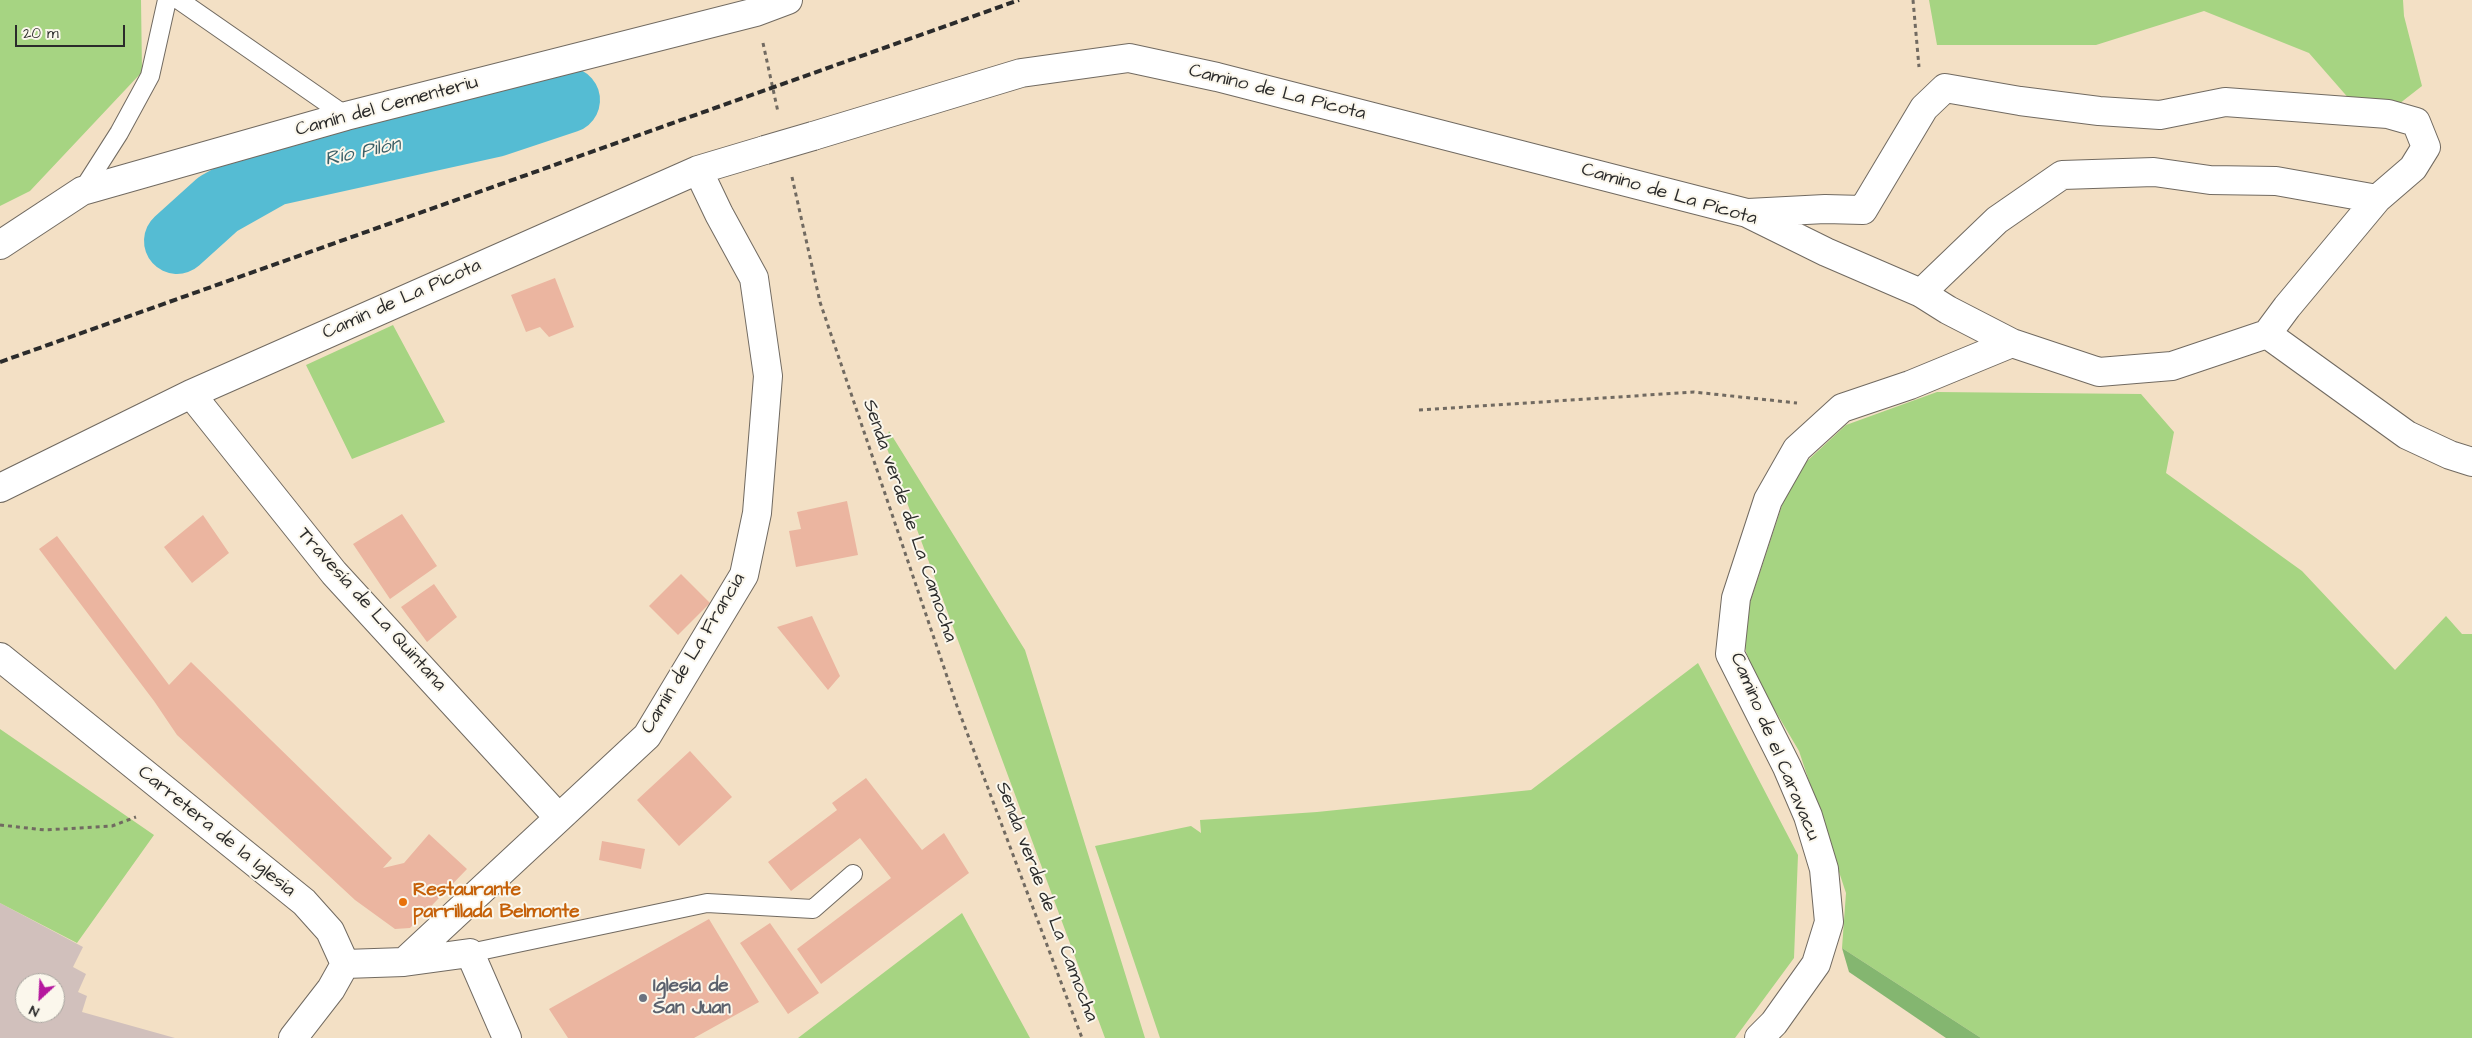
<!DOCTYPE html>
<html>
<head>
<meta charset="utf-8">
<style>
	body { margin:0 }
	#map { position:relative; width:2472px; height:1038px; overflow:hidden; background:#f3e0c5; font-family:"Architects Daughter",sans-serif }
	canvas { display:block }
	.north { position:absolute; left:15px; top:973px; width:50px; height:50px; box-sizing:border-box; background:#fbf7ec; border:1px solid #a8a59f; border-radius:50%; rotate:205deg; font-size:14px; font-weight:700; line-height:20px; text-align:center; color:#2b2b2b }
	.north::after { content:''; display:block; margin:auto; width:18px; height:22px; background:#b5179e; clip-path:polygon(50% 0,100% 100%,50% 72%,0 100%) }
	.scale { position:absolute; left:15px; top:25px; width:110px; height:22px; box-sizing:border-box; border:2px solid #2b2b2b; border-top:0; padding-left:6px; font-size:15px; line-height:18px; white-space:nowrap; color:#2b2b2b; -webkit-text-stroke:4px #fbf7ec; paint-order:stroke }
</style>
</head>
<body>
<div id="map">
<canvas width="2472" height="1038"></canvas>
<div class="north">N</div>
<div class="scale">20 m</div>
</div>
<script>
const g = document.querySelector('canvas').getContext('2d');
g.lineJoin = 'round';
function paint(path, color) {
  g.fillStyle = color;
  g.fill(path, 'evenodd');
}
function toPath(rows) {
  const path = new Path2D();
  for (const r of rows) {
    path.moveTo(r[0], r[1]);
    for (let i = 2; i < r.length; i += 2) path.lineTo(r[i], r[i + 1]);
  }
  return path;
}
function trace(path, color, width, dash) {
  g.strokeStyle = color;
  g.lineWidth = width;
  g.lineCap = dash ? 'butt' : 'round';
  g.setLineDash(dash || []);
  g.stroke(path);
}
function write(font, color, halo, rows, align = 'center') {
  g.font = font + ' "Architects Daughter",sans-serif';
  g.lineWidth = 4;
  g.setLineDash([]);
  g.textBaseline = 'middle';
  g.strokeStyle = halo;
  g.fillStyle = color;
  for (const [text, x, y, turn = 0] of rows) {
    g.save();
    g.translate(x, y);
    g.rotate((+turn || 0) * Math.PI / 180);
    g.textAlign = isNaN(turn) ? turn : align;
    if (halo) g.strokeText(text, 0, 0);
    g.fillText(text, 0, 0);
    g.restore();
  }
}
const industrial = toPath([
	[0,903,83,947,73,967,86,974,78,992,87,996,82,1012,175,1038,0,1038],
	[25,983,55,983,55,1013,25,1013]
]);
const green = toPath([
	[0,0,141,0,142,72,30,191,0,206],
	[1929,0,2403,0,2404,16,2422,86,2372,125,2309,53,2204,11,2096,45,1937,45],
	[393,325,445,422,352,459,306,365],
	[1937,392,2141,394,2174,432,2166,473,2302,571,2395,670,2446,616,2462,634,2472,634,2472,1038,1981,1038,1842,948,1846,893,1799,751,1750,668,1741,630,1792,475,1846,425],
	[889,431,1025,650,1145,1038,1105,1038,885,443],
	[1698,663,1798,855,1794,958,1735,1038,1160,1038,1095,846,1191,826,1201,833,1200,820,1317,812,1531,790],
	[0,729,154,835,77,943,0,903],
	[962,913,1030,1038,798,1038]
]);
const forest = toPath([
	[1842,948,1981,1038,1946,1038,1849,972]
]);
const river = toPath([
	[177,241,218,204,273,173,495,124,567,100]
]);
const building = toPath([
	[555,278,574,327,549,337,540,327,526,332,511,295],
	[847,501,858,555,796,567,789,531,801,529,797,512],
	[402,514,437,566,390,599,353,544],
	[203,515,229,553,192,583,164,547],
	[57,536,169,685,191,662,392,858,383,868,404,863,429,834,467,869,410,928,395,929,355,900,177,735,154,701,39,549],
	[681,574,710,603,678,635,649,606],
	[434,584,457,617,427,642,401,607],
	[812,616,840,676,828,690,777,627],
	[690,751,732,797,679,846,637,800],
	[866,778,922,850,944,833,969,873,821,984,797,949,891,878,860,838,791,891,768,862,837,810,832,803],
	[602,841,645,849,641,869,599,860],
	[709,919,759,1002,694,1038,568,1038,549,1009],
	[770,923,819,993,788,1014,740,943]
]);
const path = toPath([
	[1913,0,1919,67],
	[763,43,778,112],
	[792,177,820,302,957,706,1082,1038],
	[1419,410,1694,392,1797,403],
	[0,825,45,830,112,826,136,817]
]);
const lane = toPath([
	[179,0,346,116],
	[82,191,119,133,150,76,167,0],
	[470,953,707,903,813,909,853,874]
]);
const street = toPath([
	[813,136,1021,73,1129,58,1217,77,1747,213,1826,252,1921,293,1948,310,2012,343,2099,372,2172,366,2267,334,2407,435,2450,455,2472,462],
	[1748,213,1825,209,1863,210,1924,108,1945,88,2020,101,2099,111,2160,115,2225,102,2388,114,2416,122,2426,147,2413,168,2377,199,2287,307,2267,334],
	[0,245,82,191,346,116,756,12,788,0],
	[1921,293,1997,220,2062,175,2154,172,2210,180,2276,181,2377,199],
	[191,394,334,573,559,818],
	[0,488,191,394,698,170,765,150],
	[0,657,304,902,330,931,345,964,331,989,293,1038],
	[404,962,647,736,744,575,757,513,768,376,754,278,719,214,698,170],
	[345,964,404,962,470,953,507,1038],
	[1759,1038,1774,1023,1816,964,1829,922,1824,869,1808,816,1787,767,1730,654,1736,598,1768,500,1797,449,1842,408,1910,385,2012,343]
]);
const rail = toPath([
	[0,362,1019,0]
]);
const streetBridge = toPath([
	[765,150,813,136]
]);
const markers = [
	[403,902,5,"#e8710a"],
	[643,998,5,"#6b7280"]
];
const streetNames = [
	["Camino de La Picota",1277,93,14],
	["Camín del Cementeriu",387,107,-15],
	["Camino de La Picota",1669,195,16],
	["Camin de La Picota",402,300,-24],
	["Senda verde de La Camocha",909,521,71],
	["Travesía de La Quintana",371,610,48],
	["Camin de La Francia",694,654,-59],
	["Camino de el Caravacu",1774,747,67],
	["Carretera de la Iglesia",216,832,39],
	["Senda verde de La Camocha",1046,902,69]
];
const foodNames = [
	["Restaurante",413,891],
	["parrillada Belmonte",413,913]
];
const worshipNames = [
	["Iglesia de",653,987],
	["San Juan",653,1009]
];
const waterNames = [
	["Río Pilón",363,153,-12]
];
paint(industrial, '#d1c0bc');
paint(green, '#a6d482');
paint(forest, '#84b670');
trace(river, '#55bcd3', 66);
paint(building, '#ebb5a0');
trace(lane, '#716a61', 20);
trace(street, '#716a61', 30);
trace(path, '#716a61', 3, [4, 4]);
trace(lane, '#fff', 18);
trace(street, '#fff', 28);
trace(rail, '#2b2b2b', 4, [8, 4]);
trace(streetBridge, '#716a61', 30, []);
trace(streetBridge, '#fff', 28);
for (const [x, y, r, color] of markers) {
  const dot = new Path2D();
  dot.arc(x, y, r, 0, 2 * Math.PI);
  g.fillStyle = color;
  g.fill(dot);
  trace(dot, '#fbf7ec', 2);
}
write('19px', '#2b2b2b', '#fbf7ec', streetNames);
write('bold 19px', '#c56008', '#fbf7ec', foodNames, 'left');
write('bold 19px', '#5b616d', '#fbf7ec', worshipNames, 'left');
write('italic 20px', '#3a5e66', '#fbf7ec', waterNames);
</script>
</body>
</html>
